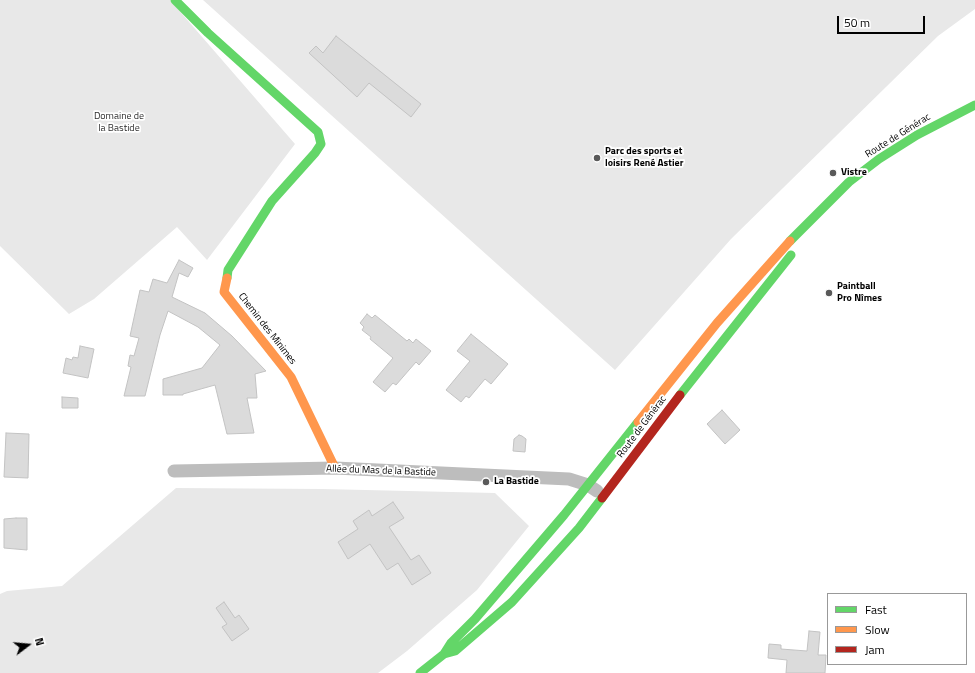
<!DOCTYPE html>
<html>
<head>
<meta charset="utf-8">
<style>
	body { margin:0 }
	#map { position:relative; width:975px; height:673px; overflow:hidden; background:#fff; font-family:"Titillium Web",sans-serif }
	canvas { display:block }
	.legend { position:absolute; left:827px; top:593px; width:140px; height:72px; box-sizing:border-box; background:#fff; border:1px solid #999; margin:0; padding:5px 7px; list-style:none; font-size:12px; color:#000 }
	.legend li { display:flex; align-items:center; gap:8px; height:20px }
	.legend b { width:20px; border:1px solid #999 }
	.north { position:absolute; left:8px; top:625px; width:40px; height:40px; -webkit-text-stroke:3px #fff; paint-order:stroke; rotate:74deg; font-size:11px; font-weight:700; line-height:16px; text-align:center; color:#000 }
	.north::after { content:''; display:block; margin:auto; width:14px; height:18px; background:#000; clip-path:polygon(50% 0,100% 100%,50% 72%,0 100%) }
	.scale { position:absolute; left:837px; top:16px; width:88px; height:18px; box-sizing:border-box; border:2px solid #000; border-top:0; padding-left:5px; font-size:12px; line-height:14px; white-space:nowrap; color:#000; -webkit-text-stroke:3px #fff; paint-order:stroke }
</style>
</head>
<body>
<div id="map">
<canvas width="975" height="673"></canvas>
<ul class="legend">
<li><b style="height:5px;background:#63d668"></b>Fast</li>
<li><b style="height:5px;background:#ff974d"></b>Slow</li>
<li><b style="height:5px;background:#b3261e"></b>Jam</li>
</ul>
<div class="north">N</div>
<div class="scale">50 m</div>
</div>
<script>
const g = document.querySelector('canvas').getContext('2d');
g.lineJoin = 'round';
function paint(path, color) {
  g.fillStyle = color;
  g.fill(path, 'evenodd');
}
function toPath(rows) {
  const path = new Path2D();
  for (const r of rows) {
    path.moveTo(r[0], r[1]);
    for (let i = 2; i < r.length; i += 2) path.lineTo(r[i], r[i + 1]);
  }
  return path;
}
function trace(path, color, width, dash) {
  g.strokeStyle = color;
  g.lineWidth = width;
  g.lineCap = dash ? 'butt' : 'round';
  g.setLineDash(dash || []);
  g.stroke(path);
}
function write(font, color, halo, rows, align = 'center') {
  g.font = font + ' "Titillium Web",sans-serif';
  g.lineWidth = 3.5;
  g.setLineDash([]);
  g.textBaseline = 'middle';
  g.strokeStyle = halo;
  g.fillStyle = color;
  for (const [text, x, y, turn = 0] of rows) {
    g.save();
    g.translate(x, y);
    g.rotate((+turn || 0) * Math.PI / 180);
    g.textAlign = isNaN(turn) ? turn : align;
    if (halo) g.strokeText(text, 0, 0);
    g.fillText(text, 0, 0);
    g.restore();
  }
}
const green = toPath([
	[0,0,170,0,295,144,207,260,177,227,94,299,69,314,0,246],
	[203,0,975,0,975,9,938,36,731,239,615,370],
	[176,488,322,489,495,493,529,526,477,590,407,651,378,673,0,673,0,594,7,591,62,586]
]);
const building = toPath([
	[336,36,421,104,411,117,369,83,357,97,309,53,316,46,323,53,336,36],
	[179,260,193,268,188,277,179,273,172,297,205,313,232,336,266,371,255,374,257,398,247,398,254,433,227,434,215,385,183,394,183,395,163,395,163,379,202,368,220,345,198,327,168,311,160,335,145,396,124,396,131,367,128,366,130,355,134,356,139,338,130,336,140,290,149,292,153,279,167,283,179,260],
	[367,314,372,318,375,315,407,341,409,339,413,343,416,339,431,351,419,365,416,362,396,385,393,383,385,392,373,382,393,358,370,339,371,337,362,330,364,327,360,323,367,314],
	[471,334,508,364,491,384,485,379,469,398,466,396,461,402,446,390,470,361,457,351,471,334],
	[80,346,94,349,88,378,63,373,66,358,72,360,73,357,78,358,80,346],
	[62,397,78,398,78,408,62,408,62,397],
	[722,410,740,430,725,444,707,424,722,410],
	[6,433,29,434,28,478,4,477,6,433],
	[519,435,522,436,526,439,525,452,513,451,514,439,519,435],
	[393,502,404,518,389,527,411,560,419,555,431,573,412,585,398,563,387,570,370,544,348,559,338,542,358,529,353,521,369,510,372,516,393,502],
	[16,518,27,518,27,550,4,548,4,519,16,518],
	[224,602,235,618,239,615,249,629,232,641,222,627,227,624,216,608,224,602],
	[809,631,820,632,818,655,826,655,825,673,786,673,787,660,768,658,769,644,781,645,781,649,807,651,809,631]
]);
const street = toPath([
	[174,471,335,468,569,479,588,485,597,491]
]);
const fast = toPath([
	[175,0,208,33,318,132,321,144,315,153,272,201,228,270,227,278],
	[790,241,849,182,879,159,917,135,975,105],
	[680,395,791,255],
	[444,654,451,643,475,619,564,515,638,422],
	[420,673,444,654,455,651,512,602,579,528,602,498]
]);
const slow = toPath([
	[227,278,224,292,291,377,335,468],
	[638,422,717,323,790,241]
]);
const jam = toPath([
	[602,498,680,395]
]);
const markers = [
	[597,158,4,"#595959"],
	[833,173,4,"#595959"],
	[829,293,4,"#595959"],
	[486,482,4,"#595959"]
];
const parkNames = [
	["Domaine de",119,117],
	["la Bastide",119,129]
];
const streetNames = [
	["Route de Générac",898,136,-32],
	["Chemin des Minimes",267,329,52],
	["Route de Générac",642,427,-53],
	["Allée du Mas de la Bastide",381,471,2]
];
const poiNames = [
	["Parc des sports et",605,152],
	["loisirs René Astier",605,164],
	["Vistre",841,173],
	["Paintball",837,287],
	["Pro Nîmes",837,299],
	["La Bastide",494,482]
];
paint(green, '#e8e8e8');
paint(building, '#dbdbdb');
trace(building, '#c3c3c3', 1);
trace(street, '#bdbdbd', 13);
trace(fast, '#63d668', 9);
trace(slow, '#ff974d', 9);
trace(jam, '#b3261e', 9);
for (const [x, y, r, color] of markers) {
  const dot = new Path2D();
  dot.arc(x, y, r, 0, 2 * Math.PI);
  g.fillStyle = color;
  g.fill(dot);
  trace(dot, '#fff', 1.5);
}
write('10px', '#2c2c2c', '#fff', parkNames);
write('10px', '#000', '#fff', streetNames);
write('bold 10px', '#000', '#fff', poiNames, 'left');
</script>
</body>
</html>
